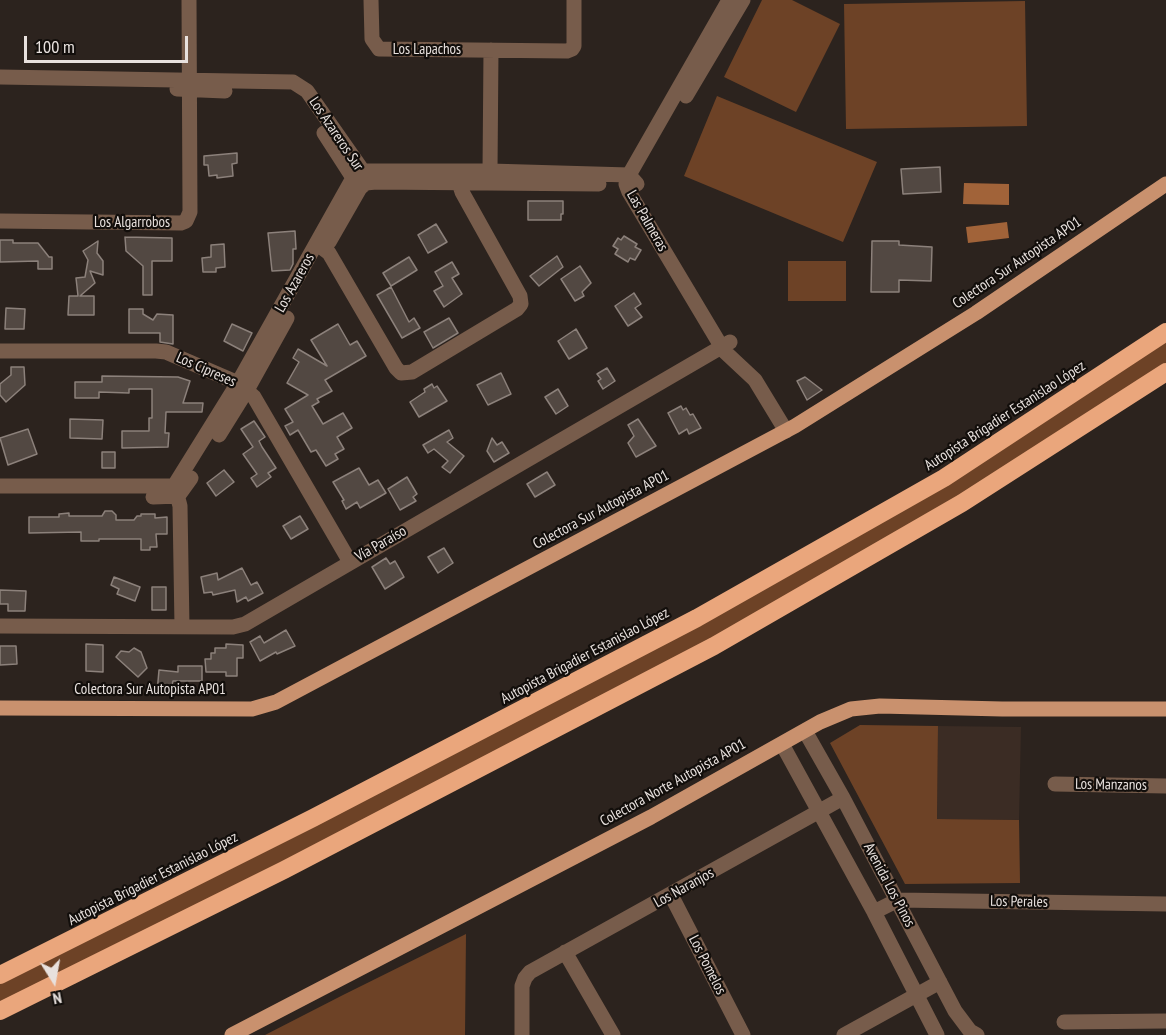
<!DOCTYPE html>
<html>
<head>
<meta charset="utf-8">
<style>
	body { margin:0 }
	#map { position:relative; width:1166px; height:1035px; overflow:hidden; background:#2c231e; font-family:"PT Sans Narrow",sans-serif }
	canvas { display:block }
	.north { position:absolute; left:24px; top:951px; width:60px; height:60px; -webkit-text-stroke:4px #120e0b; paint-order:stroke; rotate:169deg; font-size:16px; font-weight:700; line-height:24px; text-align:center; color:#e8e1de }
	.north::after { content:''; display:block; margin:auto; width:21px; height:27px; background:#e8e1de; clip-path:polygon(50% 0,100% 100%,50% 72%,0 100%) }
	.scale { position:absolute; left:24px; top:36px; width:164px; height:27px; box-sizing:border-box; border:3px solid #e8e1de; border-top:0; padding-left:8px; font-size:18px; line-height:21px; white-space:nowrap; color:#e8e1de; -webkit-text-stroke:4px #120e0b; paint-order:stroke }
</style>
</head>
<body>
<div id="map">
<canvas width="1166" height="1035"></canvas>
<div class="north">N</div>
<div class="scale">100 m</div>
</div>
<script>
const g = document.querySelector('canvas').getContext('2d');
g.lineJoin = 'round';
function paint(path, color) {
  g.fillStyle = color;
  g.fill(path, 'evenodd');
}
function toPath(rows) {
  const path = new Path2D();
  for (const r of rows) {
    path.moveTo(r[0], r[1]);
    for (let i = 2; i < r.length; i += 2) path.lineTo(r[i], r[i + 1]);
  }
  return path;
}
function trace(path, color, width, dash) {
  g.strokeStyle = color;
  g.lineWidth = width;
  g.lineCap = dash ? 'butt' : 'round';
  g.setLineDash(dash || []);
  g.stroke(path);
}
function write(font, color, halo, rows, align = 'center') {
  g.font = font + ' "PT Sans Narrow",sans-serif';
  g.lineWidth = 4.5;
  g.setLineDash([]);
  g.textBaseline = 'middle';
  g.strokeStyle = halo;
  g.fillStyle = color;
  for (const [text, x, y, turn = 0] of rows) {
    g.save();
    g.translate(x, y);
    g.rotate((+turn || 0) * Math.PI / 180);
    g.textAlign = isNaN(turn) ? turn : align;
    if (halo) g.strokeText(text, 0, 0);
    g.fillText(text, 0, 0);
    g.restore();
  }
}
const built = toPath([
	[938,726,1021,727,1019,820,937,819]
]);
const green = toPath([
	[762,0,792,0,840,24,796,112,724,77],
	[1025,1,1027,126,846,129,844,4],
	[717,96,877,162,843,242,684,176],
	[788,261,846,261,846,301,788,301],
	[1166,332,1166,372,836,576,0,1011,0,975,820,549],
	[860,725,938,726,937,819,1019,820,1020,883,905,884,830,743],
	[466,934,465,1035,265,1035,343,995]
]);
const water = toPath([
	[964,183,1009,184,1009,205,963,204],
	[1007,222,1009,238,968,243,966,227]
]);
const building = toPath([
	[237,153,237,163,232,164,233,176,217,178,217,175,209,176,208,165,204,165,204,156,237,153],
	[940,167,941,192,903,194,901,169,940,167],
	[528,201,563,201,563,214,561,214,561,220,528,220,528,201],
	[436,224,447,242,428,253,418,235,436,224],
	[295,231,296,249,293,249,293,264,290,270,272,271,268,233,295,231],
	[624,236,637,244,635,247,641,250,635,260,630,258,628,262,615,254,618,249,613,246,618,238,621,240,624,236],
	[125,237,172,238,172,261,152,261,152,295,143,295,143,266,126,251,125,237],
	[0,240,13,240,13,243,38,243,49,257,52,257,52,269,38,269,38,261,0,262,0,240],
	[98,241,97,253,103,261,103,275,90,271,95,283,80,296,94,296,94,315,68,315,69,296,78,296,76,278,85,277,88,260,83,251,98,241],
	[872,241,899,241,899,245,932,247,931,281,899,280,899,292,871,292,872,241],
	[224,244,225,267,216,268,216,272,203,272,202,258,211,257,211,245,224,244],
	[557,256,563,267,539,286,530,276,557,256],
	[409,257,417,270,391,286,383,273,409,257],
	[452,262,459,274,452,278,462,294,444,307,434,291,443,286,435,272,452,262],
	[580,266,591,283,582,292,584,296,575,301,561,279,580,266],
	[391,287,409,322,414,318,420,328,402,338,377,295,391,287],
	[634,293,641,304,635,308,642,317,628,326,615,306,634,293],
	[6,308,25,309,24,329,5,329,6,308],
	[129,309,143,309,143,314,153,320,157,314,173,315,173,344,160,342,160,333,129,333,129,309],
	[449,318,458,333,433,348,424,332,449,318],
	[232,324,252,333,243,351,224,341,232,324],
	[338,324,350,345,357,341,366,356,325,380,332,391,317,399,319,402,312,406,323,424,343,413,352,428,337,437,344,449,335,454,338,459,326,466,316,450,311,452,298,430,290,435,285,426,293,422,285,409,308,395,287,383,299,362,293,358,298,349,327,366,311,340,338,324],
	[576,329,587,348,569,359,558,341,576,329],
	[11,367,24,367,25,385,6,402,0,395,0,384,11,375,11,367],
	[607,368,615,381,603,389,598,381,601,379,597,374,607,368],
	[501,373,511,394,488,405,477,385,501,373],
	[102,376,178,377,190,381,183,403,203,403,202,412,166,412,165,433,169,433,168,447,122,448,122,431,149,431,149,418,152,418,152,389,129,389,129,393,99,392,99,398,75,398,75,382,102,382,102,376],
	[805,377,822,390,807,400,797,381,805,377],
	[432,384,434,388,437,386,447,401,419,417,410,402,425,392,424,389,432,384],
	[558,389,568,406,556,414,545,397,558,389],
	[681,406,683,410,686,408,690,415,693,414,701,428,689,434,687,429,679,434,668,413,681,406],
	[70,419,103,420,102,439,70,438,70,419],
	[638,419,656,446,636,457,628,443,634,436,628,425,638,419],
	[254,421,265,437,259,441,262,447,276,468,268,473,271,477,257,487,251,478,257,474,243,454,253,447,241,429,254,421],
	[28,429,37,454,8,465,0,438,28,429],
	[449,430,453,438,447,442,464,456,450,473,442,467,448,461,434,449,428,453,423,445,449,430],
	[492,438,497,445,502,442,509,453,494,462,487,451,492,438],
	[102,452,115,452,115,468,102,468,102,452],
	[359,468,369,485,378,480,386,493,360,508,357,502,346,509,342,501,344,500,333,482,359,468],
	[224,470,234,482,216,496,207,483,224,470],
	[547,472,555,485,535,497,527,484,547,472],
	[407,477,417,494,413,497,416,501,400,510,388,489,407,477],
	[105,511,112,511,116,515,116,520,134,520,137,516,141,516,141,514,155,514,155,518,167,517,167,534,156,534,157,547,150,547,150,550,141,550,141,539,99,539,99,541,81,541,81,532,29,533,29,517,59,517,59,514,69,513,69,516,102,516,105,511],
	[300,516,308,529,291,539,283,526,300,516],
	[444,548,453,563,438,573,428,557,444,548],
	[386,558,390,564,395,561,404,577,385,589,372,567,386,558],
	[242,568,251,585,257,582,263,593,248,601,246,597,237,602,235,590,213,595,212,592,204,593,201,577,217,573,218,580,242,568],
	[114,577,140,587,135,601,117,594,119,589,111,585,114,577],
	[152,587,166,587,166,610,152,610,152,587],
	[0,590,26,591,25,611,8,611,8,604,0,604,0,590],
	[286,630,295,646,277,654,276,652,260,661,250,642,260,636,264,643,286,630],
	[86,644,103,645,103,672,86,671,86,644],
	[226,644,243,645,243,658,237,658,237,676,226,676,226,672,206,672,205,659,211,659,211,653,215,653,215,648,226,648,226,644],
	[0,646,16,646,17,664,0,665,0,646],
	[134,648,141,652,147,668,138,677,116,657,121,651,129,652,134,648],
	[178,666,202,666,202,681,173,681,170,694,157,693,159,670,178,672,178,666]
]);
const minor = toPath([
	[371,0,372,39,379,49,567,51,572,49,574,46,574,0],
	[729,0,629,175,626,184,629,192,724,351,755,380,786,431],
	[0,77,293,82,307,91,363,171,365,180],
	[177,89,225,91],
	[686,96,743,0],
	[324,133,353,178,362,182],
	[490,171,491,50],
	[0,221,181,223,186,221,190,212,189,0],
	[329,242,360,188,366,183,376,182,599,184],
	[317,244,329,253,396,368,401,373,412,372,517,309,521,304,520,296,462,192,459,183],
	[0,351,156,351,166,352,238,383,254,397,350,562],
	[219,435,247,390,287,318],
	[0,486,174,486,238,383,353,178,363,171,490,171,629,175,637,184],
	[175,487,180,506,182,627],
	[153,497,178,496,191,478],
	[0,626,233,627,245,624,730,342],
	[805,731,843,798,955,1011,970,1031,977,1035],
	[782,744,874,912,937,1035],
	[1055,784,1166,786],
	[671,895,743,1035],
	[874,912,898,900,1166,904],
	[565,952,613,1035],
	[1064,1022,1166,1021],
	[522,1035,522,986,525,978,530,972,843,798],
	[844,1035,940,982]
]);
const major = toPath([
	[0,708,252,709,276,702,795,426,976,313,1166,184],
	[232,1035,651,817,820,722,851,709,880,706,1002,709,1166,709]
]);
const highway = toPath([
	[0,975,313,818,697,618,944,478,1166,332],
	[0,1011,284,870,714,646,962,503,1166,372]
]);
const streetNames = [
	["Los Lapachos",427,50],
	["Los Azareros Sur",336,134,56],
	["Las Palmeras",647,221,60],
	["Los Algarrobos",132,223],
	["Colectora Sur Autopista AP01",1017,263,-34],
	["Los Azareros",295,283,-61],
	["Los Cipreses",206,370,24],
	["Autopista Brigadier Estanislao López",1005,416,-33],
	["Colectora Sur Autopista AP01",601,510,-28],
	["Vía Paraíso",381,544,-30],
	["Autopista Brigadier Estanislao López",585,656,-28],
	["Colectora Sur Autopista AP01",150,690],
	["Colectora Norte Autopista AP01",673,783,-29],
	["Los Manzanos",1111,785,1],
	["Autopista Brigadier Estanislao López",153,879,-27],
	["Avenida Los Pinos",889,885,62],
	["Los Naranjos",684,888,-29],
	["Los Perales",1019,902,1],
	["Los Pomelos",707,965,63]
];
paint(built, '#3b2c24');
paint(green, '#6d4226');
paint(water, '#a16339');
paint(building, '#524842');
trace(building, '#8c817b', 1.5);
trace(minor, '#775c4b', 15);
trace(major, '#c9916e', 15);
trace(highway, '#eaa67c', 18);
write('15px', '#e8e1de', '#120e0b', streetNames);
</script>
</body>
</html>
